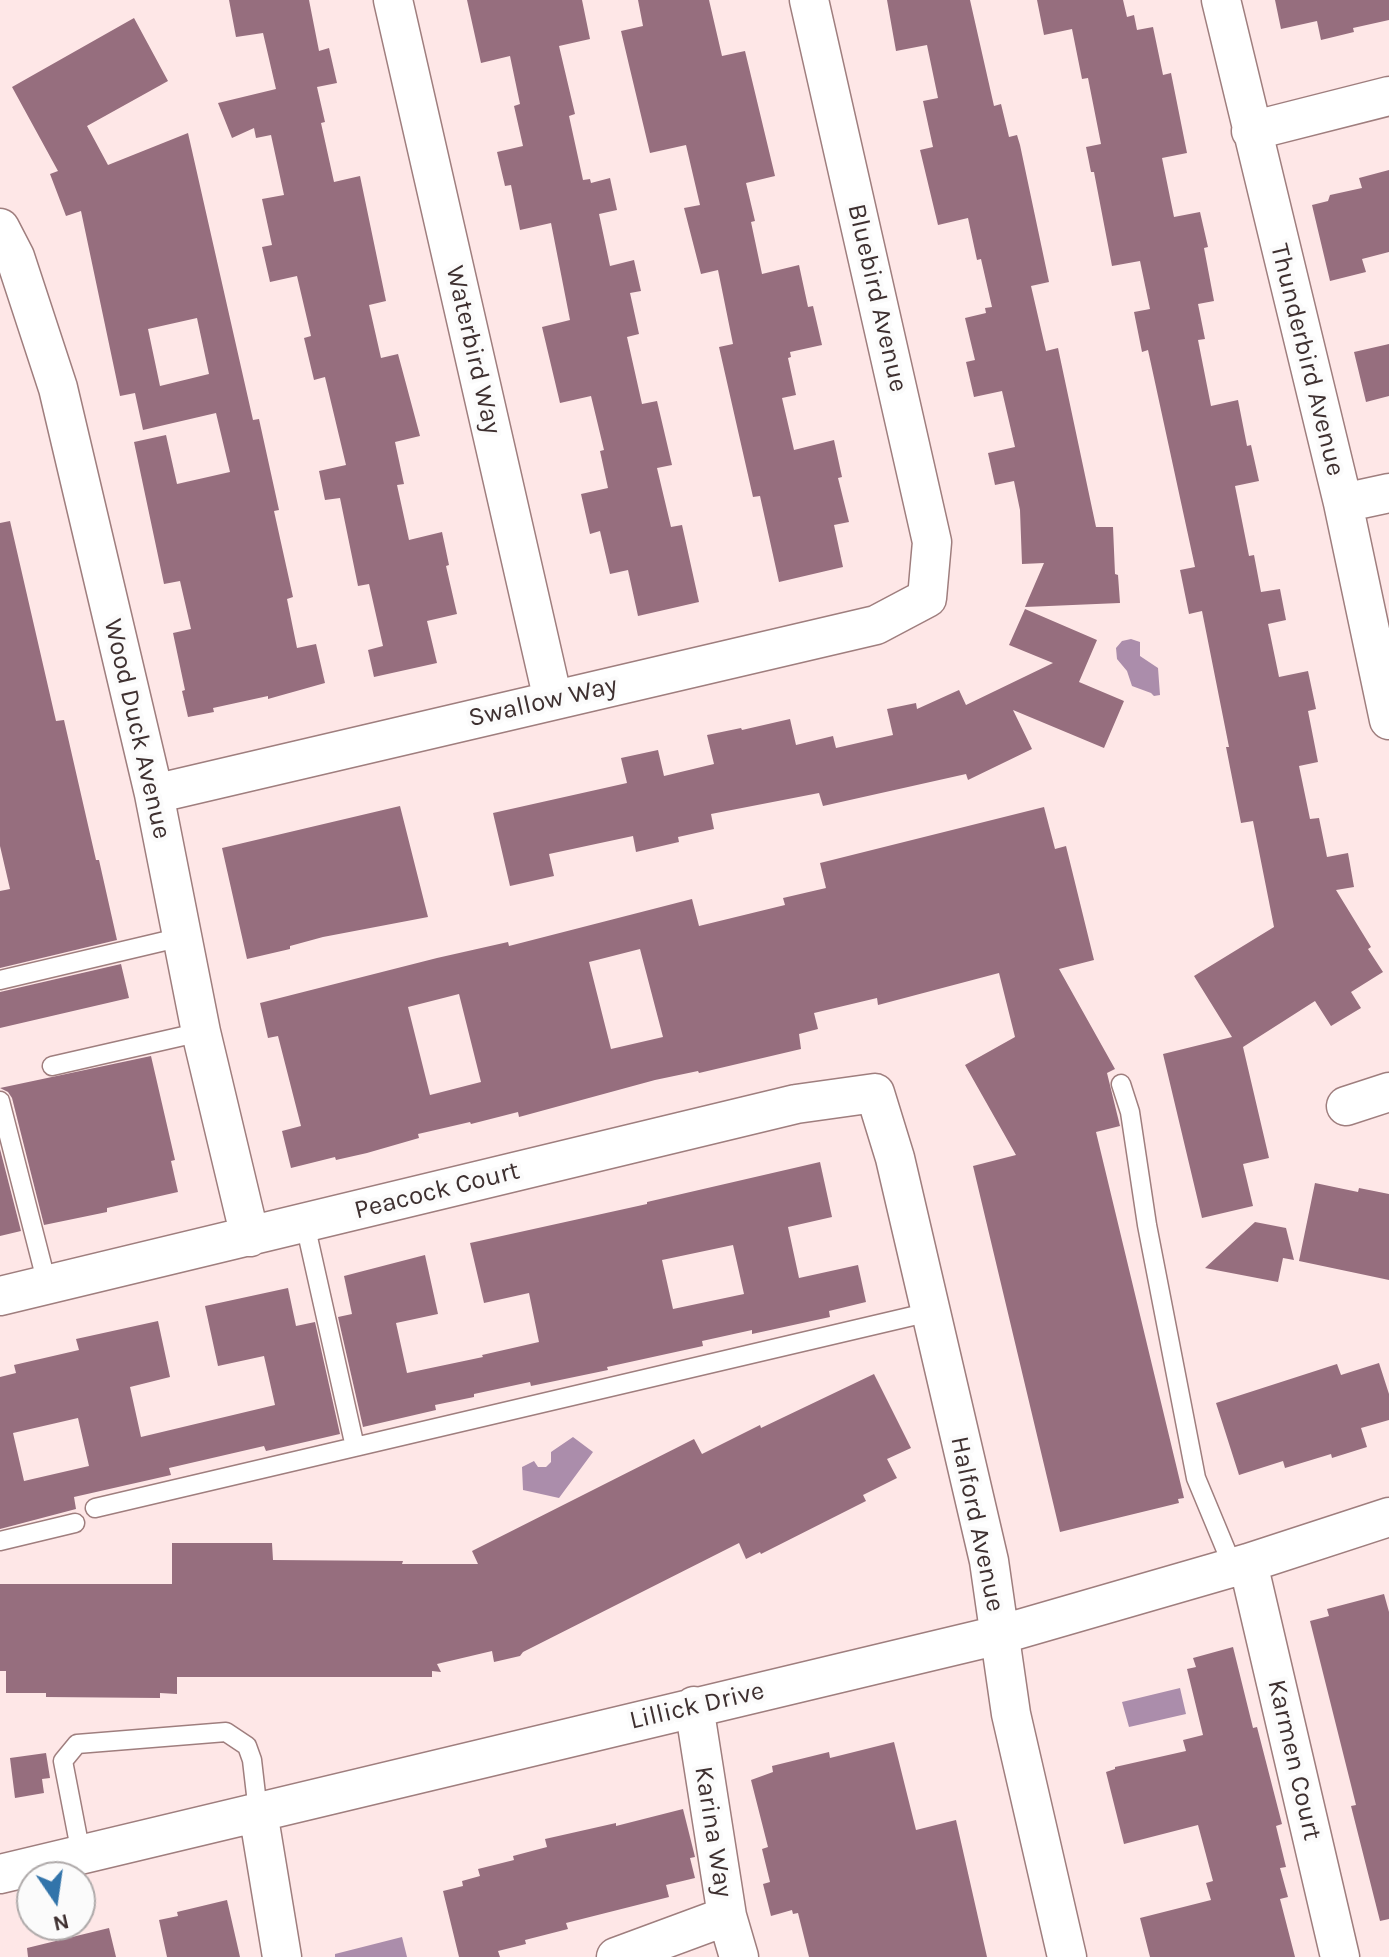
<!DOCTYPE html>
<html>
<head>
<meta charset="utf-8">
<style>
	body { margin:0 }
	#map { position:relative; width:1389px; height:1957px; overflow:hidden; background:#fee7e7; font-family:Karla,sans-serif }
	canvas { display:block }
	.north { position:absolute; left:16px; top:1861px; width:80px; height:80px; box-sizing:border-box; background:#fbfbfb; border:2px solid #afaaaa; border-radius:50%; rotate:167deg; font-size:22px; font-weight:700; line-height:32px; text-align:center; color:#3e3030 }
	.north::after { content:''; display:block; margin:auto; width:28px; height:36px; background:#3274aa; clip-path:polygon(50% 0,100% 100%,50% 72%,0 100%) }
</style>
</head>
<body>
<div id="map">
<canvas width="1389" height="1957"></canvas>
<div class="north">N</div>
</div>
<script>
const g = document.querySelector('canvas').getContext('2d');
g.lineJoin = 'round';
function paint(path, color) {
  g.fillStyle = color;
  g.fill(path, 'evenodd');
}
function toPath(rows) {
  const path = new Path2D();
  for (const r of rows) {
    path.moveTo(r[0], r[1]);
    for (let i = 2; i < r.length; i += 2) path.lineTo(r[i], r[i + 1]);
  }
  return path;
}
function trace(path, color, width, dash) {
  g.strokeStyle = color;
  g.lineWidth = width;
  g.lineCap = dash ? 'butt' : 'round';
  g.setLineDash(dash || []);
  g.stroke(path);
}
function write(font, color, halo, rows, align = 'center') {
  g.font = font + ' Karla,sans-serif';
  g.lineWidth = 8;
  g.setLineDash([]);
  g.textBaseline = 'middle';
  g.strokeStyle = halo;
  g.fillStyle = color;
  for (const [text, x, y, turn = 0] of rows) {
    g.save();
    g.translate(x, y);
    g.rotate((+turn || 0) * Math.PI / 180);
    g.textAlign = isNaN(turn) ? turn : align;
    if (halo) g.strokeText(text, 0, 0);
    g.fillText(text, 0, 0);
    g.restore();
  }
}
const water = toPath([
	[1131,639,1140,642,1140,656,1158,668,1160,695,1154,696,1151,693,1132,686,1127,671,1117,659,1116,648,1122,641],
	[573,1437,593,1452,559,1498,523,1490,522,1467,534,1461,538,1467,546,1467,551,1462,551,1452],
	[1180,1688,1186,1714,1129,1727,1122,1702],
	[402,1937,407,1957,335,1957,335,1954]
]);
const building = toPath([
	[229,0,309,0,319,51,329,48,337,83,317,87,325,122,321,123,334,182,360,176,386,301,369,305,381,358,398,354,420,436,395,442,404,484,397,485,409,540,442,532,449,565,446,566,457,614,427,621,437,663,374,677,368,650,383,646,369,584,358,586,340,498,325,500,319,471,346,465,325,377,314,380,304,338,311,336,297,276,270,282,262,247,272,245,262,199,284,195,271,135,256,138,254,128,232,138,218,103,276,89,263,33,236,37],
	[467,0,582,0,590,39,559,46,575,114,569,116,583,180,590,179,591,183,610,178,617,210,599,214,610,266,634,260,641,291,630,293,639,334,627,337,642,404,657,401,672,465,657,468,671,527,682,525,699,602,638,616,628,570,610,574,600,531,590,534,581,494,608,488,600,451,604,450,591,396,560,403,542,327,570,320,551,223,520,230,511,185,505,186,497,152,523,146,514,106,520,104,510,56,481,63],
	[638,0,709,0,722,56,745,51,775,176,746,183,755,221,751,222,762,274,799,265,808,307,813,306,822,345,790,352,791,357,788,358,796,395,782,398,794,450,834,440,842,477,838,478,849,522,834,525,843,567,779,582,760,496,753,497,719,347,733,344,718,270,701,274,684,208,700,205,686,145,650,153,629,65,621,31,643,26],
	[887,0,970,0,994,106,1001,104,1009,137,1017,135,1020,145,1049,282,1031,286,1046,351,1058,348,1096,527,1113,527,1115,574,1118,575,1120,603,1025,607,1044,563,1022,564,1020,510,1014,481,995,485,988,453,1015,447,1002,391,974,397,966,362,975,360,965,318,986,313,985,308,992,307,981,259,977,260,968,218,938,225,920,150,933,147,923,101,938,98,927,45,896,51],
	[1037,0,1123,0,1127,17,1134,15,1137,30,1153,27,1163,75,1171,73,1187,153,1162,158,1174,217,1200,212,1208,247,1204,248,1214,301,1198,304,1205,339,1198,340,1211,406,1238,400,1247,446,1251,445,1259,481,1235,486,1249,556,1254,555,1261,592,1280,589,1286,620,1268,624,1279,677,1308,671,1316,709,1308,711,1318,762,1299,766,1310,819,1319,818,1327,857,1348,853,1354,887,1336,890,1371,947,1368,949,1383,972,1351,992,1361,1008,1331,1026,1315,1001,1243,1047,1269,1158,1243,1164,1253,1206,1202,1218,1163,1054,1232,1037,1194,976,1274,927,1253,821,1241,823,1226,747,1229,747,1202,611,1189,614,1180,570,1195,567,1148,350,1142,352,1134,312,1150,309,1140,261,1112,266,1094,172,1091,172,1086,147,1101,144,1088,78,1082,79,1072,29,1044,35],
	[1275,0,1389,0,1389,20,1353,28,1354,32,1321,40,1317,21,1281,29],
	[134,18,168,81,87,126,108,165,188,133,253,420,259,419,279,510,274,511,293,597,287,599,297,648,316,644,325,683,268,699,268,696,213,708,214,712,188,717,182,691,185,690,173,633,191,629,180,581,164,584,134,442,166,435,177,484,230,472,216,413,143,430,135,393,120,396,81,211,66,216,50,174,58,171,12,87],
	[197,318,209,374,160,386,148,329],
	[1389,170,1389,252,1362,259,1366,272,1330,281,1312,205,1328,201,1330,195,1362,188,1359,178],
	[1389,344,1389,396,1366,402,1354,352],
	[10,521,56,721,64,720,96,860,99,860,117,940,0,968,0,891,10,889,0,846,0,523],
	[1025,609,1097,640,1079,682,1124,701,1104,748,1013,710,1032,749,968,780,966,774,823,806,819,793,711,814,714,829,678,837,679,842,636,852,633,836,549,854,554,876,510,886,493,813,627,783,621,758,658,750,664,776,714,764,707,735,741,728,742,730,790,719,796,745,833,736,836,748,893,735,887,709,916,703,917,709,959,690,966,705,1053,663,1009,645],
	[400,806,428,917,323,937,290,946,290,949,247,959,222,848],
	[1044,807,1055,849,1066,846,1094,960,1059,969,1115,1069,1107,1073,1120,1126,1096,1132,1184,1498,1178,1499,1179,1503,1060,1532,973,1166,1016,1155,965,1065,1015,1037,999,973,878,1005,877,998,814,1013,818,1029,799,1034,801,1049,699,1073,698,1071,655,1080,519,1117,518,1112,471,1124,470,1122,418,1134,419,1138,367,1153,336,1160,335,1157,291,1168,282,1131,301,1126,278,1036,268,1038,260,1003,437,958,508,942,509,946,692,899,699,926,785,905,783,898,826,888,820,863],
	[640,949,663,1037,611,1049,589,962],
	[459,994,481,1082,430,1095,408,1007],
	[121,964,129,998,0,1028,0,992],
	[151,1056,175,1160,171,1161,178,1192,107,1208,107,1212,44,1225,12,1098,8,1092,0,1088],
	[0,1149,21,1231,0,1236],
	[820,1162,832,1217,788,1227,799,1278,858,1265,866,1302,829,1311,830,1317,752,1334,752,1330,702,1341,703,1346,607,1367,608,1370,531,1386,530,1382,474,1394,474,1397,435,1405,436,1410,363,1427,338,1317,352,1314,344,1276,425,1255,438,1314,396,1323,407,1373,483,1357,482,1355,539,1342,529,1293,484,1303,470,1243,647,1204,647,1202],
	[733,1245,744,1294,673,1309,662,1260],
	[1315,1183,1358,1192,1359,1188,1389,1194,1389,1280,1299,1261],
	[1255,1222,1286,1228,1294,1260,1283,1258,1278,1282,1205,1268],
	[288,1288,296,1326,315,1322,340,1434,266,1451,264,1446,169,1468,171,1475,74,1497,76,1509,0,1529,0,1377,16,1373,14,1365,79,1350,76,1339,158,1321,170,1377,130,1387,141,1437,275,1405,264,1356,218,1366,205,1306],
	[78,1418,89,1466,24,1481,13,1433],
	[1379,1363,1389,1394,1389,1420,1361,1428,1367,1447,1332,1458,1331,1454,1285,1468,1283,1461,1239,1475,1216,1403,1337,1364,1341,1375],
	[874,1374,911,1448,887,1459,897,1478,863,1495,866,1501,761,1554,760,1552,746,1559,739,1543,523,1652,520,1656,494,1662,492,1651,437,1664,441,1672,432,1671,432,1677,177,1677,177,1694,160,1693,160,1698,46,1697,46,1693,6,1693,6,1671,0,1671,0,1584,172,1584,172,1543,272,1543,273,1560,403,1561,402,1564,478,1564,472,1551,694,1439,702,1454,760,1425,761,1428],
	[1384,1594,1389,1612,1389,1919,1380,1921,1351,1806,1356,1805,1310,1621,1329,1616,1327,1609],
	[1233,1647,1253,1728,1257,1727,1282,1824,1276,1826,1286,1867,1280,1868,1288,1897,1280,1899,1295,1957,1150,1957,1140,1918,1211,1900,1206,1883,1213,1881,1198,1825,1124,1844,1106,1772,1115,1769,1115,1767,1186,1751,1183,1740,1203,1735,1187,1669,1196,1667,1193,1658],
	[894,1742,916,1830,956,1820,987,1957,809,1957,798,1913,793,1914,792,1910,771,1916,763,1884,770,1882,762,1849,768,1847,751,1780,773,1772,772,1766,829,1752,830,1758],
	[46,1753,50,1778,42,1779,44,1793,15,1798,10,1758],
	[683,1809,695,1857,690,1858,695,1878,666,1885,669,1897,566,1923,568,1929,525,1940,526,1944,498,1951,500,1957,459,1957,443,1891,463,1886,462,1881,480,1876,478,1869,514,1860,513,1856,547,1847,545,1839,616,1823,616,1826],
	[227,1900,240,1957,167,1957,159,1920,178,1916,177,1912],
	[109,1928,116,1957,28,1957,27,1948]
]);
const lane = toPath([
	[0,980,182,937],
	[52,1066,201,1032],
	[1121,1084,1130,1112,1147,1225,1196,1478,1233,1567],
	[0,1101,47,1284],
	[305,1224,355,1447],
	[95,1508,930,1312],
	[0,1541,75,1523],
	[81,1854,63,1761,77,1744,226,1732,247,1746,252,1760,258,1812]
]);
const street = toPath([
	[393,0,553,700],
	[1221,0,1343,503,1389,720],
	[1251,131,1389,96],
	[0,228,15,257,58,388,154,794,201,1032,250,1237],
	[1343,503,1389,493],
	[154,794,876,625,927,598,932,542,809,0],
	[1346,1106,1389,1092],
	[0,1296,796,1104,875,1093,895,1158,989,1561,1011,1714,1067,1957],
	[1248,1563,1340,1957],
	[694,1706,727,1916,739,1957],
	[258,1812,282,1957],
	[0,1874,999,1635,1248,1563,1389,1517],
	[616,1957,727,1916]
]);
const streetNames = [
	["Bluebird Avenue",877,298,77],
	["Waterbird Way",473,350,77],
	["Thunderbird Avenue",1307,360,76],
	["Swallow Way",543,702,-13],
	["Wood Duck Avenue",137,729,77],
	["Peacock Court",437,1191,-14],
	["Halford Avenue",977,1524,78],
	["Lillick Drive",697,1706,-13],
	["Karmen Court",1294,1760,77],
	["Karina Way",713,1832,81]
];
paint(water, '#ab8dab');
paint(building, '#966e7e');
trace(lane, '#9f7e7e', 21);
trace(street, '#9f7e7e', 41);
trace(lane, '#fff', 18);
trace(street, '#fff', 38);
write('26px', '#3e3030', '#fbfbfb', streetNames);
</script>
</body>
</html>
